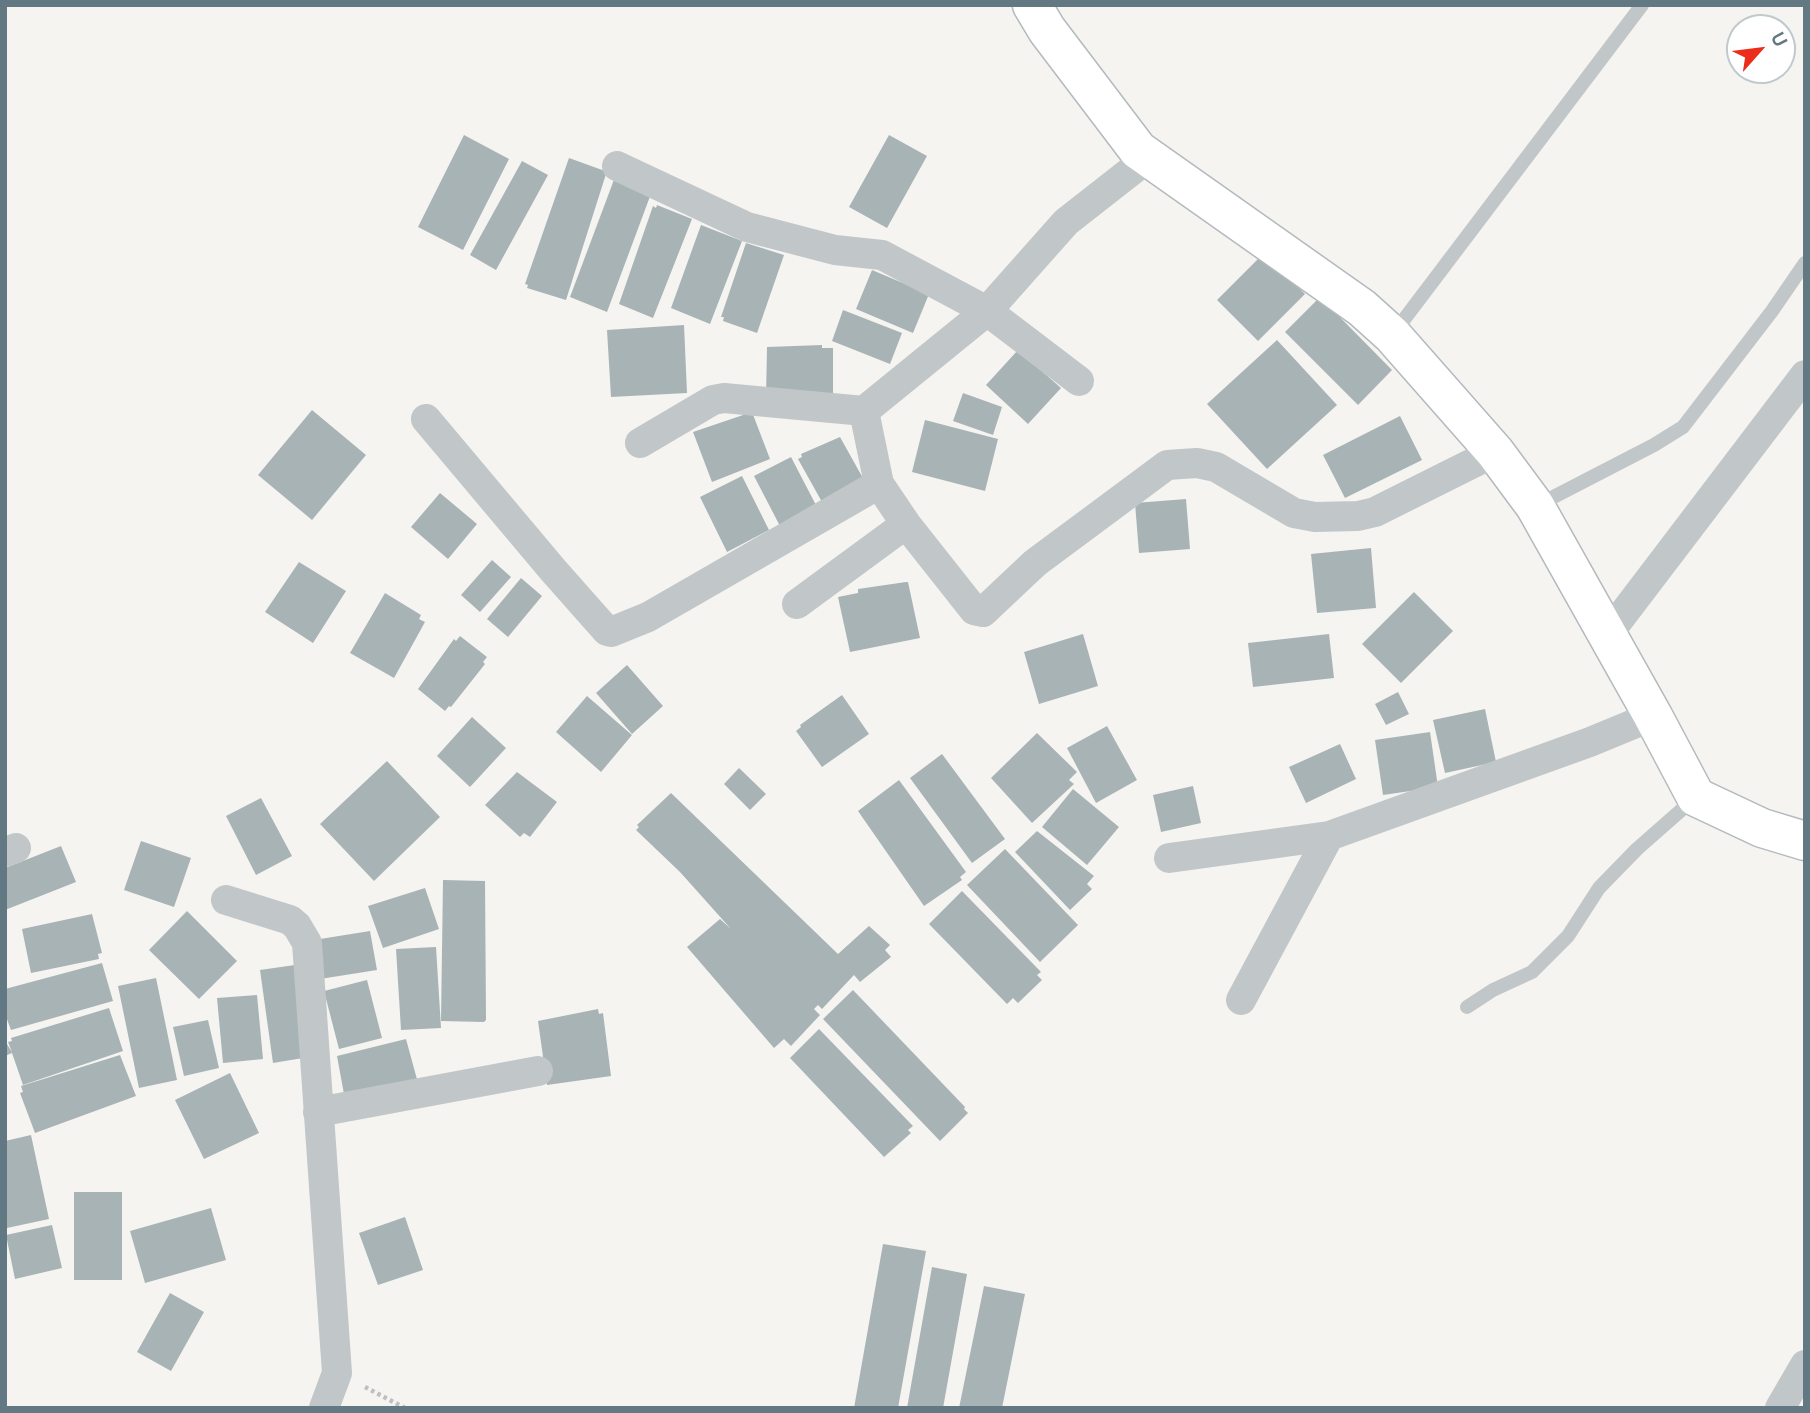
<!DOCTYPE html>
<html>
<head>
<meta charset="utf-8">
<style>
	body { margin:0 }
	#map { position:relative; width:1810px; height:1413px; overflow:hidden; background:#f5f4f0; font-family:Overpass,sans-serif }
	canvas { display:block }
	.frame { position:absolute; inset:0; border:7px solid #627983; pointer-events:none }
	.north { position:absolute; left:1726px; top:14px; width:70px; height:70px; box-sizing:border-box; background:#fff; border:2px solid #c0c9cd; border-radius:50%; rotate:62deg; font-size:19px; font-weight:700; line-height:28px; text-align:center; color:#627983 }
	.north::after { content:''; display:block; margin:auto; width:24px; height:32px; background:#eb2d1a; clip-path:polygon(50% 0,100% 100%,50% 72%,0 100%) }
</style>
</head>
<body>
<div id="map">
<canvas width="1810" height="1413"></canvas>
<div class="frame"></div>
<div class="north">U</div>
</div>
<script>
const g = document.querySelector('canvas').getContext('2d');
g.lineJoin = 'round';
function paint(path, color) {
  g.fillStyle = color;
  g.fill(path, 'evenodd');
}
function toPath(rows) {
  const path = new Path2D();
  for (const r of rows) {
    path.moveTo(r[0], r[1]);
    for (let i = 2; i < r.length; i += 2) path.lineTo(r[i], r[i + 1]);
  }
  return path;
}
function trace(path, color, width, dash) {
  g.strokeStyle = color;
  g.lineWidth = width;
  g.lineCap = dash ? 'butt' : 'round';
  g.setLineDash(dash || []);
  g.stroke(path);
}
const building = toPath([
	[464,135,509,159,463,250,418,227],
	[889,135,927,156,887,228,849,207],
	[569,158,605,171,604,173,606,174,566,300,527,288,528,285,525,284],
	[522,161,548,175,496,270,470,255],
	[615,177,652,191,607,312,570,297],
	[657,205,692,219,653,318,619,304,653,206,656,208],
	[701,225,742,241,710,324,671,308],
	[746,243,784,255,757,333,723,321,724,317,721,317],
	[1264,253,1305,294,1258,341,1217,300],
	[872,270,929,294,913,333,856,309],
	[1320,297,1392,370,1358,405,1285,332],
	[843,310,902,333,890,364,832,341],
	[684,325,687,393,611,397,607,330],
	[1277,340,1337,405,1267,469,1207,404],
	[822,345,822,348,833,348,833,400,766,398,767,347],
	[1018,350,1061,388,1028,424,986,385],
	[963,393,1002,407,993,435,953,421],
	[312,410,366,455,312,520,258,475],
	[752,412,770,459,712,482,693,432],
	[1400,416,1422,460,1345,498,1323,455],
	[925,420,998,439,985,491,912,472],
	[840,437,864,480,822,502,798,459,802,457,801,454],
	[791,457,818,509,781,528,754,476],
	[742,476,769,530,727,552,700,497],
	[440,493,477,524,448,559,411,527],
	[1186,499,1190,549,1139,553,1135,503],
	[1371,548,1376,608,1317,613,1311,554],
	[492,560,511,577,480,612,461,595],
	[299,562,346,591,313,643,265,612],
	[521,578,542,596,508,637,487,619],
	[906,582,908,582,920,638,850,652,838,597,858,593,858,589],
	[1414,592,1453,631,1401,683,1362,644],
	[385,593,421,615,419,619,425,622,394,678,350,653],
	[1083,634,1098,686,1039,704,1024,652],
	[1329,634,1334,678,1253,687,1248,643],
	[460,636,487,657,483,662,485,664,451,707,449,706,445,711,418,689,454,639,456,641],
	[627,665,663,706,632,734,596,693],
	[1398,692,1409,714,1386,725,1375,704],
	[842,695,869,734,822,767,796,731,801,727,800,725],
	[587,696,632,735,601,772,556,732],
	[1485,709,1496,762,1445,773,1433,720],
	[472,717,506,748,470,787,437,756],
	[1107,726,1137,780,1096,803,1067,748],
	[1430,732,1438,787,1383,795,1375,740],
	[1037,733,1077,772,1069,780,1074,784,1032,823,991,778],
	[1340,744,1356,779,1306,803,1289,767],
	[942,754,1005,839,972,863,910,778],
	[387,761,440,817,374,881,320,824],
	[739,768,766,794,750,810,724,784],
	[517,772,557,802,530,837,524,833,520,837,485,805],
	[899,780,966,872,960,877,962,880,924,906,858,811],
	[1193,786,1201,823,1161,832,1153,795],
	[1073,789,1119,827,1087,865,1042,827],
	[671,793,838,954,869,926,890,945,885,950,891,957,860,982,854,975,822,1009,818,1005,814,1009,820,1015,791,1046,784,1039,774,1048,687,947,720,919,731,929,680,872,636,830,639,827,637,825],
	[261,798,292,856,256,875,226,816],
	[1037,831,1094,876,1087,884,1092,889,1070,910,1015,852],
	[141,841,191,858,174,907,124,890],
	[61,846,76,882,5,910,5,868],
	[1005,849,1078,925,1040,962,967,885],
	[443,880,485,881,486,1020,484,1022,441,1021],
	[425,888,439,929,383,948,368,906],
	[962,891,1041,972,1037,975,1042,980,1018,1003,1013,998,1007,1004,929,924],
	[187,911,237,961,199,999,149,950],
	[92,914,102,953,98,954,99,959,31,973,22,929],
	[370,931,377,970,320,979,314,940],
	[436,947,441,1028,401,1030,396,949],
	[102,963,113,1001,11,1030,5,1014,5,989],
	[295,965,309,1057,273,1063,260,970],
	[156,978,177,1080,139,1088,118,986],
	[367,980,382,1038,339,1049,324,991],
	[853,990,965,1107,964,1109,968,1113,940,1141,823,1019],
	[257,995,263,1059,223,1063,217,998],
	[109,1008,123,1051,23,1085,12,1053,5,1056,5,1041,12,1052,8,1042,12,1041,11,1038],
	[598,1009,599,1014,603,1013,611,1076,547,1085,538,1021],
	[208,1020,219,1068,184,1076,173,1027],
	[819,1029,913,1126,908,1130,911,1133,884,1157,790,1058],
	[406,1039,418,1083,346,1105,337,1056],
	[120,1055,136,1096,35,1133,20,1093,23,1092,21,1086],
	[230,1073,259,1133,204,1159,175,1100],
	[31,1135,49,1219,7,1228,5,1141],
	[74,1192,122,1192,122,1280,74,1280],
	[211,1208,226,1260,145,1283,130,1231],
	[405,1217,423,1270,378,1285,359,1233],
	[52,1225,62,1268,15,1279,6,1235],
	[883,1244,926,1251,898,1408,854,1408],
	[932,1267,967,1274,943,1408,907,1408],
	[984,1286,1025,1294,1002,1408,959,1408],
	[170,1293,204,1312,171,1371,137,1352]
]);
const path = toPath([
	[365,1387,405,1408]
]);
const lane = toPath([
	[1393,334,1642,5],
	[1536,506,1654,445,1683,427,1772,311,1805,263],
	[1467,1007,1493,990,1532,972,1568,936,1599,888,1637,849,1695,798]
]);
const street = toPath([
	[617,166,747,227,835,250,882,255,987,311,1066,222,1149,157],
	[1079,381,987,311,864,411,879,484,906,524,974,610,983,612,1035,563,1167,465,1197,463,1216,467,1294,513,1315,517,1358,516,1375,512,1495,452],
	[426,419,553,570,607,631,611,632,648,617,879,484],
	[640,443,713,400,724,398,864,411],
	[797,604,906,524],
	[1608,634,1805,375],
	[5,852,16,848],
	[1169,858,1329,836,1590,742,1653,716],
	[226,900,290,920,297,926,307,943,337,1373,324,1408],
	[1241,1000,1329,836],
	[318,1112,538,1071],
	[1780,1408,1805,1365]
]);
const secondary = toPath([
	[1032,5,1047,30,1138,150,1362,308,1392,335,1495,452,1535,506,1653,716,1696,797,1762,828,1805,841]
]);
paint(building, '#a8b3b6');
trace(secondary, '#b3babd', 41);
trace(path, '#bdbfc1', 4.5, [3.5, 3.5]);
trace(lane, '#c1c6c8', 14);
trace(street, '#c1c6c8', 30);
trace(secondary, '#fff', 38);
</script>
</body>
</html>
